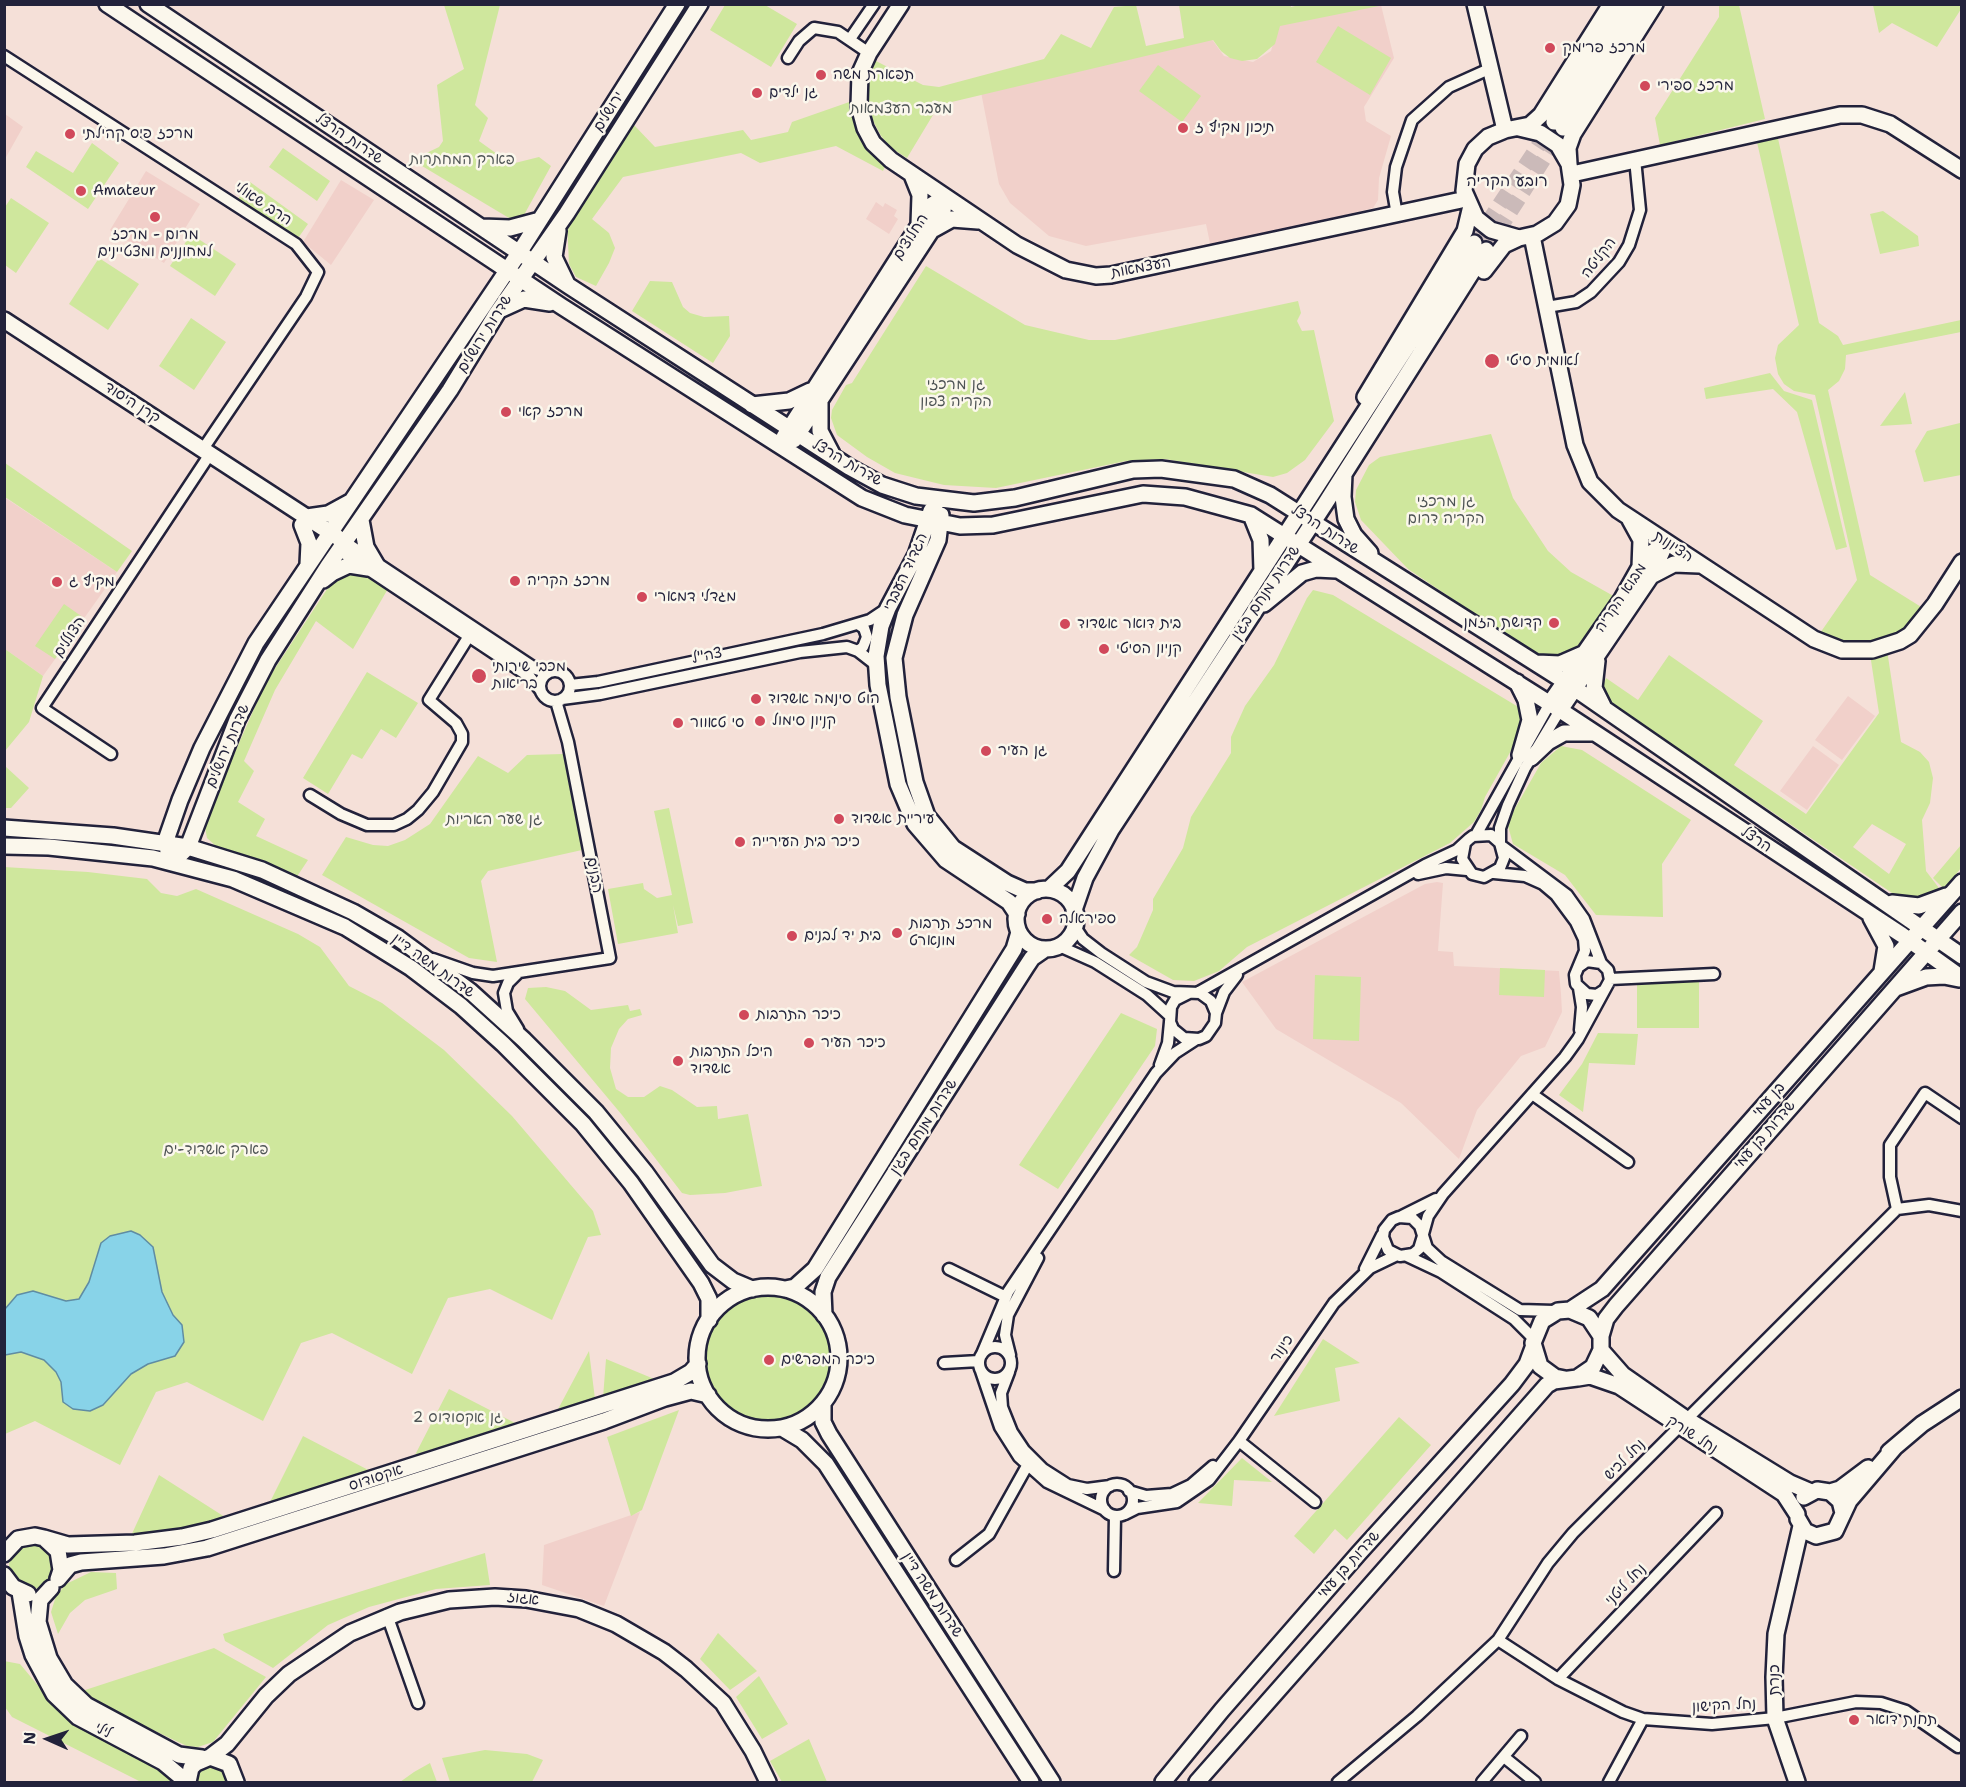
<!DOCTYPE html>
<html>
<head>
<meta charset="utf-8">
<style>
	body { margin:0 }
	#map { position:relative; width:1966px; height:1787px; overflow:hidden; background:#f5e0d8; font-family:"Shantell Sans",sans-serif }
	canvas { display:block }
	.frame { position:absolute; inset:0; border:6px solid #22223b; pointer-events:none }
	.north { position:absolute; left:18px; top:1709px; width:60px; height:60px; -webkit-text-stroke:4px #fbf7ec; paint-order:stroke; rotate:273deg; font-size:16px; font-weight:700; line-height:24px; text-align:center; color:#22223b }
	.north::after { content:''; display:block; margin:auto; width:21px; height:27px; background:#22223b; clip-path:polygon(50% 0,100% 100%,50% 72%,0 100%) }
</style>
</head>
<body>
<div id="map">
<canvas width="1966" height="1787"></canvas>
<div class="frame"></div>
<div class="north">N</div>
</div>
<script>
const g = document.querySelector('canvas').getContext('2d');
g.lineJoin = 'round';
function paint(path, color) {
  g.fillStyle = color;
  g.fill(path, 'evenodd');
}
function toPath(rows) {
  const path = new Path2D();
  for (const r of rows) {
    if (r.length === 3) {
      path.moveTo(r[0] + r[2], r[1]);
      path.arc(r[0], r[1], r[2], 0, 2 * Math.PI);
      continue;
    }
    path.moveTo(r[0], r[1]);
    for (let i = 2; i < r.length; i += 2) path.lineTo(r[i], r[i + 1]);
  }
  return path;
}
function trace(path, color, width, dash) {
  g.strokeStyle = color;
  g.lineWidth = width;
  g.lineCap = dash ? 'butt' : 'round';
  g.setLineDash(dash || []);
  g.stroke(path);
}
function write(font, color, halo, rows, align = 'center') {
  g.font = font + ' "Shantell Sans","Playpen Sans Hebrew",sans-serif';
  g.lineWidth = 5;
  g.setLineDash([]);
  g.textBaseline = 'middle';
  g.strokeStyle = halo;
  g.fillStyle = color;
  for (const [text, x, y, turn = 0] of rows) {
    g.save();
    g.translate(x, y);
    g.rotate((+turn || 0) * Math.PI / 180);
    g.textAlign = isNaN(turn) ? turn : align;
    if (halo) g.strokeText(text, 0, 0);
    g.fillText(text, 0, 0);
    g.restore();
  }
}
const built = toPath([
	[1381,5,1394,58,1364,107,1366,121,1391,136,1379,178,1378,200,1373,208,1211,248,1206,224,1086,246,1049,236,1010,203,999,184,980,87,1211,38,1224,56,1253,62,1271,51,1279,22],
	[5,114,23,127,5,159,4,158],
	[146,171,200,204,164,263,110,230],
	[341,180,374,200,331,265,303,242],
	[876,202,883,207,885,203,897,210,894,216,898,219,889,234,866,219],
	[4,497,117,572,43,676,5,649],
	[1848,696,1875,716,1842,760,1815,740],
	[1813,746,1839,765,1807,810,1780,791],
	[1437,882,1443,883,1438,951,1453,952,1454,966,1559,971,1561,994,1562,1012,1545,1047,1521,1056,1477,1110,1459,1159,1401,1103,1276,1029,1242,982,1425,884],
	[640,1512,604,1606,542,1585,544,1545]
]);
const green = toPath([
	[1290,4,1291,7,1303,4,1384,5,1280,26,1275,44,1257,59,1242,61,1230,58,1221,51,1213,40,939,105,907,158,891,148,881,136,869,113,866,77,874,60,923,85,939,87,1044,59,1061,34,1091,48,1114,7,1136,5,1146,46,1184,38,1179,5],
	[444,5,500,5,475,105,488,118,479,141,511,164,539,157,551,166,519,224,412,160,439,147,443,141,437,85,464,69],
	[725,5,765,5,797,24,771,67,710,30],
	[1719,5,1739,5,1765,119,1660,145,1655,118,1719,17],
	[1873,5,1961,5,1961,9,1937,47,1892,23,1879,33],
	[1338,26,1391,58,1370,95,1316,62],
	[1158,65,1201,96,1182,122,1139,91],
	[855,100,887,162,883,171,836,146,760,163,741,153,623,177,592,219,609,233,615,248,609,263,596,286,576,277,569,264,567,221,634,125,655,147,743,130,751,140,788,132,792,122],
	[1777,134,1819,323,1838,336,1843,345,1961,320,1961,332,1846,355,1845,369,1839,381,1828,390,1870,575,1926,610,1894,640,1853,646,1818,636,1857,580,1815,395,1794,391,1784,384,1778,374,1775,358,1778,345,1799,325,1756,138],
	[92,143,119,163,88,209,26,167,36,151,73,173],
	[283,148,330,181,317,201,269,167],
	[250,182,308,224,296,241,238,199],
	[11,198,49,223,16,273,5,265,5,207],
	[1883,211,1918,236,1919,246,1880,254,1870,214],
	[191,234,236,264,215,296,170,266],
	[99,258,139,284,108,330,69,304],
	[926,266,1025,325,1089,340,1115,340,1298,301,1301,313,1297,321,1302,331,1314,330,1334,421,1305,460,1287,473,1273,477,1165,459,1126,461,996,488,944,485,895,473,867,457,837,435,831,418,832,410,846,385,852,383],
	[650,281,672,282,683,307,690,313,704,317,729,316,730,336,713,363,632,311],
	[191,318,226,342,194,390,159,366],
	[1770,373,1784,391,1812,400,1847,547,1836,550,1797,412,1773,389,1706,399,1704,388],
	[1905,392,1912,424,1880,426],
	[1960,423,1961,475,1924,482,1915,451,1927,431],
	[1491,434,1513,498,1548,551,1571,572,1617,598,1580,650,1569,656,1539,657,1408,569,1361,520,1355,502,1356,490,1369,465,1380,457],
	[5,463,132,551,117,572,5,497],
	[363,572,389,587,353,649,316,621,275,690,244,761,254,771,238,802,265,819,256,836,308,860,294,881,219,849,207,838,205,827,231,761,266,682,337,574],
	[1313,590,1333,595,1520,708,1522,731,1485,797,1481,810,1474,822,1450,843,1247,947,1219,971,1194,981,1173,980,1129,955,1137,947,1153,910,1153,899,1183,848,1191,817,1231,753,1231,737,1245,706,1274,665,1307,598],
	[64,604,84,618,55,659,35,646],
	[5,649,43,676,29,722,5,751],
	[1887,650,1901,742,1920,752,1929,762,1933,778,1930,803,1922,820,1926,871,1942,892,1929,900,1898,897,1599,695,1606,678,1638,700,1669,655,1763,721,1734,765,1806,814,1879,713,1870,654],
	[1872,824,1906,844,1889,874,1853,847],
	[367,672,418,703,396,738,381,729,362,759,352,754,328,794,303,778],
	[1561,746,1582,750,1691,820,1662,864,1663,917,1596,915,1565,875,1513,844,1508,826,1513,812,1541,763],
	[563,754,582,850,488,871,481,881,497,962,469,958,322,875,346,837,373,845,388,846,405,840,430,824,478,756,508,773,527,755],
	[5,766,29,788,11,808,5,808],
	[669,808,693,923,678,926,673,905,678,933,618,944,608,889,643,883,644,889,657,898,672,895,654,811],
	[1961,845,1961,868,1944,889,1933,878],
	[4,867,88,872,147,879,161,893,177,896,196,889,298,934,320,947,349,986,382,1003,444,1050,512,1116,593,1211,601,1235,588,1237,552,1320,490,1289,448,1298,412,1374,332,1333,301,1343,263,1421,187,1382,156,1392,120,1465,35,1421,5,1434],
	[1500,968,1545,970,1544,997,1499,995],
	[1315,975,1361,977,1359,1041,1313,1039],
	[1637,981,1699,981,1699,1028,1637,1028],
	[546,987,565,991,591,1010,628,1005,630,1011,640,1009,642,1015,628,1019,619,1029,611,1048,610,1068,616,1089,628,1097,644,1097,660,1086,672,1090,697,1107,717,1106,718,1119,748,1114,762,1186,725,1193,690,1195,682,1193,622,1115,525,999,528,988],
	[1121,1013,1157,1029,1155,1046,1058,1189,1019,1165],
	[1598,1033,1638,1034,1635,1065,1589,1063,1583,1112,1559,1095,1582,1064],
	[769,1359,64],
	[1323,1339,1360,1363,1335,1368,1340,1401,1274,1416],
	[589,1351,595,1399,556,1413],
	[606,1359,659,1381,603,1398],
	[449,1389,515,1423,415,1455],
	[679,1410,642,1510,631,1516,607,1437],
	[1399,1417,1431,1445,1347,1540,1335,1529,1314,1554,1294,1536],
	[303,1436,376,1474,267,1508],
	[1242,1458,1272,1482,1234,1480,1232,1506,1198,1503],
	[159,1475,228,1519,185,1533,130,1538],
	[32,1566,23],
	[485,1553,490,1585,436,1589,369,1607,328,1625,273,1668,225,1641,223,1634],
	[91,1572,116,1573,117,1589,85,1600,70,1613,58,1634,51,1612,56,1596,66,1584],
	[718,1633,757,1671,730,1690,700,1659],
	[214,1648,266,1677,213,1742,198,1747,187,1746,174,1740,90,1700,79,1692],
	[4,1661,20,1664,61,1713,80,1727,167,1771,175,1782,141,1782,12,1717,5,1707],
	[759,1676,788,1724,762,1739,736,1697],
	[809,1739,827,1782,782,1782,770,1761],
	[485,1750,527,1754,543,1760,532,1782,450,1782,442,1758],
	[221,1762,232,1782,191,1782,195,1769],
	[430,1763,437,1782,400,1782,414,1772]
]);
const water = toPath([
	[131,1231,140,1235,153,1247,162,1292,173,1315,182,1325,184,1342,175,1356,148,1364,131,1374,103,1405,90,1411,73,1409,63,1402,61,1382,56,1372,44,1360,21,1352,5,1355,5,1309,17,1295,33,1291,66,1301,79,1299,89,1282,101,1243,110,1236,131,1231]
]);
const secondaryTunnel = toPath([
	[1474,243,1552,125],
	[1486,250,1562,131]
]);
const street = toPath([
	[850,39,874,4],
	[4,56,296,244,318,272,306,297,203,449],
	[788,58,799,41,814,28,838,32,869,53],
	[1397,215,1393,192,1396,167,1412,120,1449,87,1489,69],
	[1547,307,1576,302,1591,292,1619,262,1629,245,1640,210,1635,159],
	[345,542,536,669,548,673],
	[339,550,530,677,541,691],
	[858,624,864,628,867,637,863,647,858,651],
	[555,686,15],
	[570,685,598,682,823,634,870,620,888,608],
	[562,699,600,694,800,652,847,647,858,651,876,665],
	[111,754,42,708,210,454],
	[310,795,341,814,367,825,394,825,407,819,418,810,433,792,462,742,462,734,456,723,429,700,469,636],
	[1476,835,1550,703],
	[1500,843,1500,828,1508,805,1525,768,1560,710],
	[1503,847,1567,895,1584,919,1601,963],
	[1494,873,1525,876,1543,884,1556,895,1576,922,1584,939,1585,951,1575,975,1576,984,1587,994,1597,995,1603,991],
	[1418,874,1446,868,1467,870],
	[1075,927,1083,939,1101,953,1146,982,1173,992,1200,993,1211,1001,1216,1013,1215,1023,1206,1036,1199,1039,1184,1038,1173,1029,1170,1022,1171,1007,1175,1000,1189,993],
	[1059,946,1095,962,1147,995,1169,1015],
	[433,959,473,973,493,976,610,958,568,742,556,701],
	[517,974,508,983,504,993,507,1011,518,1029],
	[1610,979,1714,974],
	[1579,988,1582,1007,1580,1030],
	[1197,993,1425,865,1457,850,1469,839,1473,836,1491,835,1500,843,1504,858,1500,868,1484,877,1472,874,1462,859,1465,843],
	[1216,1013,1224,992,1237,975],
	[1160,1065,1168,1043,1170,1022],
	[1532,1094,1628,1162],
	[1897,1209,1929,1205,1962,1211],
	[1402,1216,1436,1199],
	[1423,1234,1428,1216,1443,1194,1565,1057,1578,1039,1610,980,1608,970,1601,963,1587,961,1580,966],
	[1423,1236,1419,1249,1413,1254,1400,1256,1388,1250,1383,1237,1384,1230,1392,1220,1399,1217,1412,1218,1420,1226,1427,1248,1441,1261,1520,1310,1554,1311],
	[1407,1256,1441,1272,1514,1319,1533,1338],
	[949,1269,1006,1297],
	[1365,1269,1382,1235],
	[995,1363,16],
	[982,1354,1008,1292,1156,1073,1175,1053,1195,1040],
	[1010,1355,1005,1335,1008,1315,1038,1258],
	[944,1363,979,1361],
	[981,1371,1000,1427,1019,1457,1047,1482,1105,1510],
	[1009,1372,1001,1393,1002,1407,1012,1432,1024,1450,1043,1469,1068,1485,1087,1489,1110,1486],
	[1239,1441,1315,1502],
	[1117,1500,16],
	[1129,1491,1146,1496,1172,1494,1191,1485,1213,1466],
	[1125,1514,1137,1508,1177,1502,1209,1480,1239,1441,1334,1303,1370,1268,1397,1255],
	[956,1560,989,1534,1027,1466],
	[1114,1571,1115,1516],
	[387,1615,418,1703],
	[1498,1640,1558,1679,1623,1712,1643,1719,1712,1724,1775,1718,1856,1702,1881,1703,1906,1711,1958,1747],
	[1558,1679,1716,1513],
	[1504,1757,1535,1782],
	[1338,1782,1417,1716,1498,1640,1548,1563,1573,1533,1897,1209,1890,1177,1890,1145,1925,1093,1962,1118],
	[1482,1782,1521,1736],
	[1609,1782,1643,1719]
]);
const secondary = toPath([
	[107,4,561,306,862,498,905,515,960,526,993,525,1143,494,1185,497,1251,515,1560,710,1902,935,1962,978],
	[148,4,569,286,849,467,882,485,916,496,974,503,1015,498,1133,470,1161,469,1234,479,1270,495,1564,681,1962,956],
	[901,4,869,53,860,73,859,106,865,128,873,143,891,160,1017,245,1066,270,1096,276,1111,275,1466,199],
	[1475,4,1505,130],
	[1554,122,1627,4],
	[1519,128,1540,133,1558,145,1569,164,1572,185,1568,205,1555,223,1537,234,1519,238,1491,230,1476,218,1464,191,1467,164,1475,149,1488,137,1505,130,1530,125,1541,115,1611,4],
	[1563,128,1643,4],
	[1569,164,1568,148,1573,134,1655,4],
	[1572,174,1840,115,1862,115,1890,124,1962,170],
	[912,175,920,195,919,224],
	[482,227,510,228,540,220],
	[934,229,952,219,978,221],
	[558,231,554,257,567,284],
	[1532,236,1575,445,1590,482,1618,510,1814,639,1842,650,1872,650,1900,641,1910,635,1935,604,1962,562],
	[1484,271,1504,245,1519,238],
	[502,309,524,299,550,303],
	[4,320,337,537],
	[1365,397,1465,231,1470,210],
	[820,403,820,431,832,454],
	[752,405,789,401,810,391],
	[784,437,932,205,945,197],
	[794,440,931,231,943,211,945,197],
	[1344,474,1343,497,1346,519,1354,535,1370,553],
	[938,500,931,511,916,555,888,608,881,626,876,656,878,685,898,784,915,824,946,860,1009,902,1017,914],
	[941,515,938,540,905,615,894,658,898,697,915,782,927,816,953,848,1007,883,1025,891,1037,891],
	[1251,515,1261,540,1262,571],
	[307,517,328,514,350,502],
	[361,520,366,547,376,564],
	[1630,520,1641,540,1640,567],
	[302,525,309,543,308,564],
	[1651,576,1674,564,1699,565],
	[323,580,332,573,349,565,368,568],
	[1264,604,1302,573,1316,569,1336,570],
	[1597,661,1594,688,1603,706],
	[1537,663,1560,664,1583,654],
	[1517,682,1526,700,1530,720,1520,755],
	[1550,703,1622,599,1640,567,1653,552,1666,543],
	[1560,710,1651,576,1666,543],
	[1531,758,1548,742,1564,733,1594,733],
	[4,828,113,836,188,847,262,870,353,912,398,938,470,991,524,1040,596,1112,645,1172,712,1265,733,1281,752,1289],
	[4,846,49,847,153,858,233,879,345,927,411,968,461,1006,503,1044,583,1124,631,1183,701,1283,709,1299,709,1320],
	[173,862,188,847,237,720,268,660,328,566,450,390,497,313,567,213,700,4],
	[173,862,165,843,180,800,202,748,256,643,519,253,677,4],
	[1049,889,1068,871,1474,243],
	[1046,919,30],
	[1892,903,1919,906,1946,896],
	[1074,910,1085,878,1111,830,1325,504,1486,250],
	[1871,918,1886,946,1882,971],
	[1896,988,1926,977,1944,976,1959,979],
	[768,1358,71],
	[785,1289,795,1287,815,1269,1014,949,1019,932],
	[1570,1310,1602,1289,1962,882],
	[824,1315,823,1292,828,1277,1026,967,1032,958,1045,949],
	[1601,1336,1606,1319,1616,1306,1962,912],
	[1601,1350,1623,1375,1686,1419,1790,1483,1811,1492],
	[1578,1378,1590,1376,1619,1386,1784,1494,1797,1514],
	[823,1404,823,1422,829,1434,1052,1782],
	[782,1428,802,1440,826,1464,1031,1782],
	[1889,1452,1922,1424,1962,1398],
	[1830,1492,1840,1489,1868,1468],
	[1804,1497,1817,1490,1830,1492,1840,1501,1843,1513],
	[1798,1519,1805,1531,1816,1536,1835,1531,1849,1501,1895,1447],
	[44,1538,68,1545,135,1543,182,1537,212,1530,674,1382,691,1372,698,1364],
	[4,1554,18,1539,35,1536,44,1538,58,1551,61,1570,58,1579],
	[4,1575,13,1587,28,1594],
	[58,1579,70,1565,81,1562,164,1556,207,1548,604,1421,665,1398,691,1391,708,1395],
	[51,1588,40,1600,38,1622,49,1658,65,1685,86,1705,179,1755,202,1758],
	[20,1592,27,1636,33,1655,54,1694,78,1717,163,1762,187,1782],
	[210,1757,227,1744,266,1696,289,1674,350,1633,400,1612,449,1600,495,1597,526,1599,579,1609,616,1624,664,1652,686,1669,723,1703,753,1751,768,1782],
	[188,1782,191,1768,196,1763,210,1757,229,1764,236,1782],
	[1163,1782,1222,1710,1359,1553,1512,1384,1527,1364,1533,1348],
	[1197,1782,1547,1385,1554,1381,1577,1378,1593,1367,1601,1350,1601,1336,1589,1318,1570,1310,1558,1311,1542,1321,1533,1343,1540,1366,1555,1377,1565,1379],
	[1797,1782,1775,1718,1774,1677,1776,1634,1801,1526]
]);
const markers = [
	[1550,48,6,"#d1495b"],
	[821,75,6,"#d1495b"],
	[1645,86,6,"#d1495b"],
	[757,93,6,"#d1495b"],
	[1183,128,6,"#d1495b"],
	[70,134,6,"#d1495b"],
	[81,191,6,"#d1495b"],
	[155,217,6,"#d1495b"],
	[1492,361,8,"#d1495b"],
	[506,412,6,"#d1495b"],
	[515,581,6,"#d1495b"],
	[57,582,6,"#d1495b"],
	[642,597,6,"#d1495b"],
	[1554,623,6,"#d1495b"],
	[1065,624,6,"#d1495b"],
	[1104,649,6,"#d1495b"],
	[479,676,8,"#d1495b"],
	[756,699,6,"#d1495b"],
	[760,721,6,"#d1495b"],
	[678,723,6,"#d1495b"],
	[986,751,6,"#d1495b"],
	[839,819,6,"#d1495b"],
	[740,842,6,"#d1495b"],
	[1047,919,6,"#d1495b"],
	[897,933,6,"#d1495b"],
	[792,936,6,"#d1495b"],
	[744,1015,6,"#d1495b"],
	[809,1043,6,"#d1495b"],
	[678,1061,6,"#d1495b"],
	[769,1360,6,"#d1495b"],
	[1854,1720,6,"#d1495b"]
];
const poiNames = [
	["מרכז פרימק",1562,48],
	["תפארת משה",833,75],
	["מרכז ספירי",1657,86],
	["גן ילדים",769,93],
	["תיכון מקיף ז",1195,128],
	["מרכז פיס קהילתי",82,134],
	["Amateur",93,191],
	["מרום - מרכז",155,235,"center"],
	["למחוננים ומצטיינים",155,252,"center"],
	["לאומית סיטי",1506,361],
	["מרכז קאי",518,412],
	["מרכז הקריה",527,581],
	["מקיף ג",69,582],
	["מגדלי דמארי",654,597],
	["קדושת הזמן",1542,623,"right"],
	["בית דואר אשדוד",1077,624],
	["קניון הסיטי",1116,649],
	["מכבי שירותי",492,667],
	["בריאות",492,684],
	["הוט סינמה אשדוד",768,699],
	["קניון סימול",772,721],
	["סי טאוור",690,723],
	["גן העיר",998,751],
	["עיריית אשדוד",851,819],
	["כיכר בית העירייה",752,842],
	["ספיראלה",1059,919],
	["מרכז תרבות",909,924],
	["מונארט",909,941],
	["בית יד לבנים",804,936],
	["כיכר התרבות",756,1015],
	["כיכר העיר",821,1043],
	["היכל התרבות",690,1052],
	["אשדוד",690,1069],
	["כיכר המפרשים",781,1360],
	["תחנת דואר",1866,1720]
];
const parkNames = [
	["מעבר העצמאות",901,109],
	["פארק המחתרות",462,160],
	["גן מרכזי",956,385],
	["הקריה צפון",956,402],
	["גן מרכזי",1446,502],
	["הקריה דרום",1446,519],
	["גן שער האריות",494,820],
	["פארק אשדוד-ים",216,1150],
	["גן אקסודוס 2",458,1418]
];
const streetNames = [
	["ירושלים",609,112,-58],
	["שדרות הרצל",349,139,34],
	["הרב שאולי",263,204,34],
	["החלוצים",911,237,-57],
	["הקליטה",1599,258,-52],
	["העצמאות",1141,268,-11],
	["שדרות ירושלים",485,334,-58],
	["קרן היסוד",132,403,33],
	["שדרות הרצל",847,463,30],
	["שדרות הרצל",1325,530,33],
	["הציונות",1673,547,33],
	["הגדוד העברי",906,572,-65],
	["שדרות מנחם בגין",1266,593,-56],
	["מבוא הקריה",1621,598,-56],
	["הצוללים",70,637,-57],
	["צה\"ל",707,656,-12],
	["שדרות ירושלים",228,746,-67],
	["הרצל",1756,840,34],
	["הבנים",594,875,79],
	["שדרות משה דיין",433,966,36],
	["בן עמי",1769,1100,-48],
	["שדרות מנחם בגין",924,1127,-57],
	["שדרות בן עמי",1765,1135,-49],
	["כינור",1282,1349,-56],
	["נחל שורק",1692,1435,33],
	["נחל לכיש",1625,1460,-45],
	["אקסודוס",376,1478,-18],
	["שדרות בן עמי",1349,1565,-48],
	["נחל ליטני",1626,1585,-46],
	["שדרות משה דיין",932,1595,57],
	["אגוז",523,1599,6],
	["כנרת",1775,1680,-89],
	["נחל הקישון",1724,1706,-3],
	["לילי",103,1731,28]
];
const neighbourhoodNames = [
	["רובע הקריה",1507,182]
];
paint(built, '#f1d0ca');
paint(green, '#cfe79d');
paint(water, '#88d3e8');
trace(water, '#5f8ca3', 1.5);
trace(secondaryTunnel, '#cbbab9', 15, [15, 8]);
trace(street, '#22223b', 15);
trace(secondary, '#22223b', 20);
trace(street, '#fbf7ec', 10);
trace(secondary, '#fbf7ec', 15);
for (const [x, y, r, color] of markers) {
  const dot = new Path2D();
  dot.arc(x, y, r, 0, 2 * Math.PI);
  g.fillStyle = color;
  g.fill(dot);
  trace(dot, '#fbf7ec', 2);
}
write('15px', '#22223b', '#fbf7ec', poiNames, 'left');
write('15px', '#4d5354', '#fbf7ec', parkNames);
write('15px', '#22223b', '#fbf7ec', streetNames);
write('16px', '#22223b', '#fbf7ec', neighbourhoodNames);
</script>
</body>
</html>
